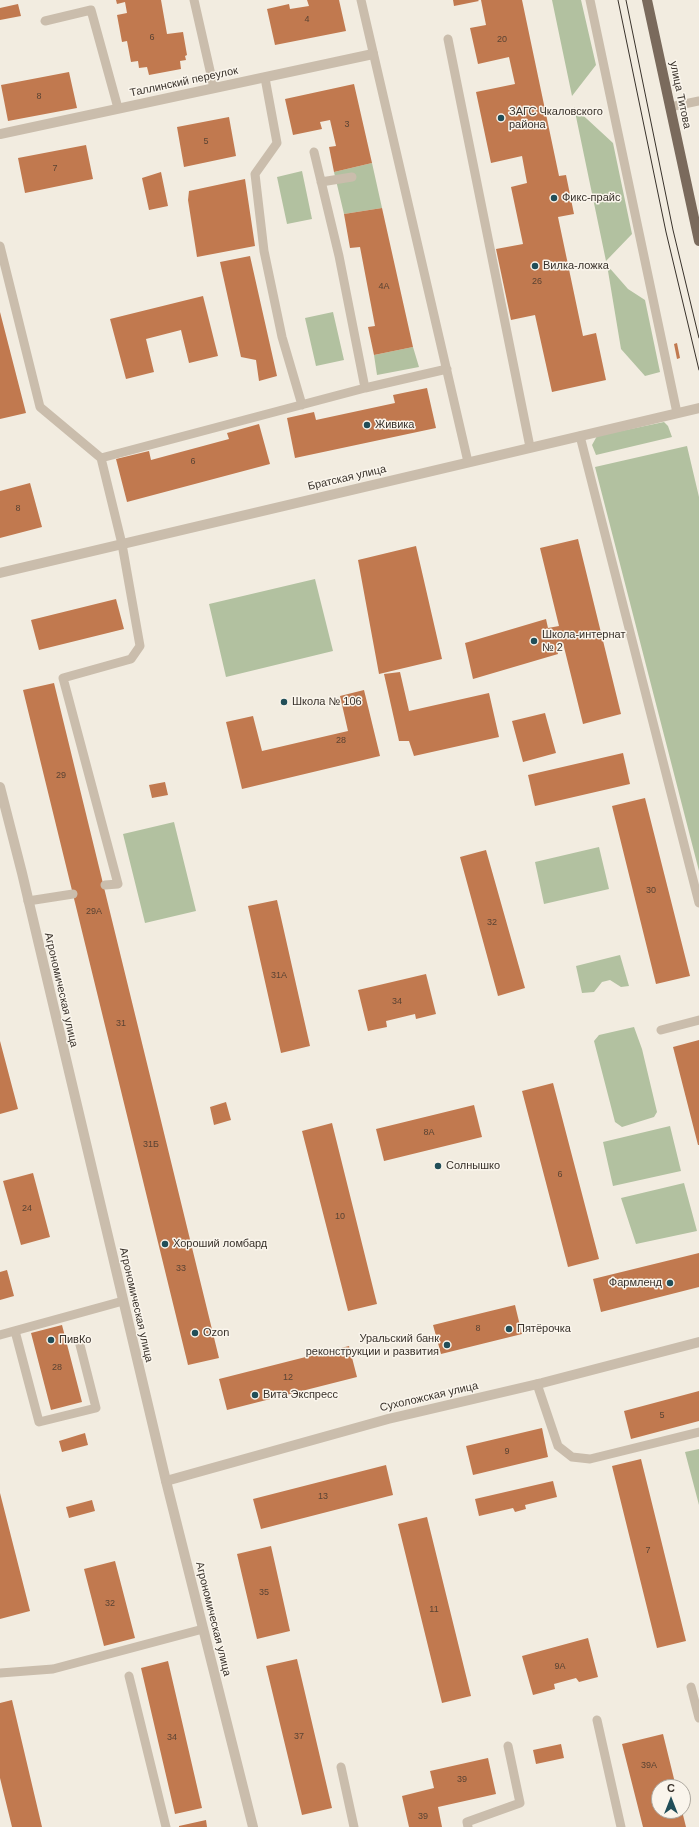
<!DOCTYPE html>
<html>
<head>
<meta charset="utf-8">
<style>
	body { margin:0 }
	#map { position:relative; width:699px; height:1827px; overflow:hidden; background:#f2ece0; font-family:Arial,sans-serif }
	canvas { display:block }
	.north { position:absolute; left:651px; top:1779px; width:40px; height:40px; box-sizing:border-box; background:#faf5ec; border:1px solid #aca79e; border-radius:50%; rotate:0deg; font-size:11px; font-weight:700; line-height:16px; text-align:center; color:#38312a }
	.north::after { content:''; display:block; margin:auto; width:14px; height:18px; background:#214e58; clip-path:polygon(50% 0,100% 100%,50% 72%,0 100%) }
</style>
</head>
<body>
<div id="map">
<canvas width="699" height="1827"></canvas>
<div class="north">С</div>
</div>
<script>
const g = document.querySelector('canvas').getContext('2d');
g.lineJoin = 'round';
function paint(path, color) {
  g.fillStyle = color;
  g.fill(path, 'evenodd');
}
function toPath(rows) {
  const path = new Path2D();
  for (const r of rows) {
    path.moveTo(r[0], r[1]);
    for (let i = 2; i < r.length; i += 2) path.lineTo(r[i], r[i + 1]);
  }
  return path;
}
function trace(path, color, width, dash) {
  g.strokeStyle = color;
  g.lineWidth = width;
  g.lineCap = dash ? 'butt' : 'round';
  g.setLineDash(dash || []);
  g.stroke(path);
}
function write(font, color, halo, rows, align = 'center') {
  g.font = font + ' Arial,sans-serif';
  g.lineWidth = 3;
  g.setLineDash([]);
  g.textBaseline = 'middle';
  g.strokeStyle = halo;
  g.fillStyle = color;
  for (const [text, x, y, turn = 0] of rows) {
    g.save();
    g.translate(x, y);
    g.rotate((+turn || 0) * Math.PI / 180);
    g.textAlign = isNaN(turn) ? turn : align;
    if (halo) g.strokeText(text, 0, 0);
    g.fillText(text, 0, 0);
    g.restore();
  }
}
const green = toPath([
	[552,0,581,0,596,65,572,96],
	[574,107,613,143,632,234,606,261],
	[372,163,382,208,344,214,334,172],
	[302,171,312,219,287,224,277,177],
	[607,265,628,289,645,300,660,372,645,376,621,349],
	[333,312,344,360,316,366,305,318],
	[413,347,419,367,377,375,374,355],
	[664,422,668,426,672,437,596,455,592,445,597,436],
	[687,446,699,497,699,871,595,467],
	[315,579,333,651,226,677,209,604],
	[174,822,196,911,145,923,123,834],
	[599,847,609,889,544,904,535,862],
	[620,955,629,986,621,987,610,980,602,982,594,992,582,993,576,966],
	[634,1027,642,1049,657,1112,654,1117,622,1127,615,1122,594,1041,599,1035],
	[670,1126,681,1171,613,1186,603,1142],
	[684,1183,697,1231,636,1244,621,1198],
	[699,1449,699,1505,685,1452]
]);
const building = toPath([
	[116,0,161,0,167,34,183,32,187,55,185,56,186,60,180,61,181,69,149,75,147,67,139,68,138,61,131,62,127,41,122,42,117,15,127,13,125,2,117,4],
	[307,0,339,0,346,31,275,45,267,9,289,4,290,9,309,6],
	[453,0,478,0,479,1,454,6],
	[481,0,522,0,559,176,566,175,574,214,558,217,583,336,596,333,606,380,552,392,535,315,511,320,496,249,523,244,511,187,527,183,522,156,491,163,476,92,515,84,509,57,478,64,470,28,486,25],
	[18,4,21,16,0,20,0,8],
	[69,72,77,108,8,121,1,85],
	[354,84,372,163,334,172,329,147,336,146,330,120,320,122,322,129,293,135,285,99],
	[229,117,236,156,184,167,177,127],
	[86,145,93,179,25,193,18,158],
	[161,172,168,206,149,210,142,178],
	[245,179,255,246,197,257,188,200,189,191],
	[382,208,413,347,374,355,368,327,375,326,360,247,350,248,344,214],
	[250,256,277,376,259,381,256,360,241,357,220,262],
	[203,296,218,356,189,363,181,330,146,339,154,372,126,379,110,319],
	[0,312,26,413,0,419],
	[677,343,680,358,677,359,674,344],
	[427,388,436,428,295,458,287,418,314,412,316,420,395,403,393,395],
	[259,424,270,464,127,502,116,459,149,451,151,460,229,439,227,433],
	[30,483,42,527,0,538,0,491],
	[578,539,621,714,583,724,563,643,556,645,558,654,473,679,465,643,546,619,548,628,559,626,540,548],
	[416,546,442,659,379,674,358,560],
	[116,599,124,629,39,650,31,620],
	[400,672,409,711,489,693,499,737,414,756,409,741,399,741,384,674],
	[54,683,219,1358,188,1365,23,690],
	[364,690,380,756,242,789,226,722,253,716,262,751,348,731,340,696],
	[545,713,556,753,523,762,512,721],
	[623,753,630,784,535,806,528,775],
	[165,782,168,795,152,798,149,785],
	[645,798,690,976,656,984,612,806],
	[486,850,525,988,498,996,460,857],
	[277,900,310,1046,281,1053,248,906],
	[426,974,436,1014,416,1019,415,1014,386,1021,387,1027,368,1031,358,990],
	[699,1040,699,1145,698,1145,673,1047],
	[0,1041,18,1109,0,1114],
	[553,1083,599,1259,568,1267,522,1091],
	[226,1102,231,1120,214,1125,210,1107],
	[474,1105,482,1137,384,1161,376,1129],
	[332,1123,377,1304,348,1311,302,1131],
	[33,1173,50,1237,21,1245,3,1181],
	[699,1253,699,1287,601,1312,593,1279],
	[7,1270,14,1296,0,1300,0,1272],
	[515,1305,522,1334,441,1354,433,1325],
	[62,1325,82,1402,51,1410,31,1333],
	[349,1346,357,1377,227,1410,219,1379],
	[699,1391,699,1421,631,1439,624,1411],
	[542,1428,548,1457,473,1475,466,1446],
	[85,1433,88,1445,62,1452,59,1441],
	[641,1459,686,1641,657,1648,612,1466],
	[386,1465,393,1495,261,1529,253,1499],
	[553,1481,557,1497,525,1505,526,1509,515,1512,513,1508,479,1516,475,1499],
	[0,1493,30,1611,0,1619],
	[92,1500,95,1511,69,1518,66,1507],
	[427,1517,471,1696,442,1703,398,1524],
	[271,1546,290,1631,257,1639,237,1554],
	[115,1561,135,1638,104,1646,84,1569],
	[588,1638,598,1677,579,1682,576,1678,554,1684,555,1689,533,1695,522,1656],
	[297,1659,332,1808,302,1815,266,1666],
	[168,1661,202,1808,175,1814,141,1668],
	[12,1700,42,1827,12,1827,0,1778,0,1703],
	[663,1734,676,1787,659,1787,659,1811,682,1811,686,1827,643,1827,622,1744],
	[561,1744,564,1758,536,1764,533,1750],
	[488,1758,496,1794,438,1807,442,1827,409,1827,402,1796,434,1788,430,1771],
	[206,1820,207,1827,179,1827,179,1826]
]);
const service = toPath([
	[194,0,214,88],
	[361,0,468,462],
	[590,0,677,413],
	[45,21,91,10,118,108],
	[448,39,530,447],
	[265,78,277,143,255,174,264,251,282,337,302,405],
	[670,107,699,101],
	[314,152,339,256,365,388],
	[321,182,352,177],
	[0,246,40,407,101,458,122,544,140,646,131,659,63,678,118,884,105,885],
	[580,436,699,903],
	[101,458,365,388,447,369],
	[28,901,73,894],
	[661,1030,699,1020],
	[15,1331,39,1422,96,1408,80,1345],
	[0,1335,123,1301],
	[537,1384,558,1446,572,1457,590,1459,699,1432],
	[0,1673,53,1669,203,1629],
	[129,1676,166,1827],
	[691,1687,699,1718],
	[597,1720,621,1827],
	[341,1767,354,1827],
	[468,1827,467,1822,520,1803,508,1746]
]);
const minor = toPath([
	[0,134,373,54],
	[0,573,699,408],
	[166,1481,388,1419,542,1383,699,1342]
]);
const tertiary = toPath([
	[0,787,22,873,166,1481,253,1827]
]);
const primary = toPath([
	[647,0,699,241]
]);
const tram = toPath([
	[618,0,666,232,699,370],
	[626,0,673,230,699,338]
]);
const markers = [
	[501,118,4,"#214e58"],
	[554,198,4,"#214e58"],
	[535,266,4,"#214e58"],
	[367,425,4,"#214e58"],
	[534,641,4,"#214e58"],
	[284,702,4,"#214e58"],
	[438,1166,4,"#214e58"],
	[165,1244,4,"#214e58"],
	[670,1283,4,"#214e58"],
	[509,1329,4,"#214e58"],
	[195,1333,4,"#214e58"],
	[51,1340,4,"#214e58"],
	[447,1345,4,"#214e58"],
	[255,1395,4,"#214e58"]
];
const numberNames = [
	["4",307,20],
	["6",152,38],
	["20",502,40],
	["8",39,97],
	["3",347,125],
	["5",206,142],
	["7",55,169],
	["26",537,282],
	["4А",384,287],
	["6",193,462],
	["8",18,509],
	["28",341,741],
	["29",61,776],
	["30",651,891],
	["29А",94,912],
	["32",492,923],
	["31А",279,976],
	["34",397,1002],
	["31",121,1024],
	["8А",429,1133],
	["31Б",151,1145],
	["6",560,1175],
	["24",27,1209],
	["10",340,1217],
	["33",181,1269],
	["8",478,1329],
	["28",57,1368],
	["12",288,1378],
	["5",662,1416],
	["9",507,1452],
	["13",323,1497],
	["7",648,1551],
	["35",264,1593],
	["32",110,1604],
	["11",434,1610],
	["9А",560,1667],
	["37",299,1737],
	["34",172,1738],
	["39А",649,1766],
	["39",462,1780],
	["39",423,1817]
];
const streetNames = [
	["Таллинский переулок",184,82,-12],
	["улица Титова",680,95,78],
	["Братская улица",347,478,-13],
	["Агрономическая улица",61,990,77],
	["Агрономическая улица",136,1305,77],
	["Сухоложская улица",429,1397,-13],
	["Агрономическая улица",213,1619,76]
];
const poiNames = [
	["ЗАГС Чкаловского",509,112],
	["района",509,125],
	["Фикс-прайс",562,198],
	["Вилка-ложка",543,266],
	["Живика",375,425],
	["Школа-интернат",542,635],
	["№ 2",542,648],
	["Школа № 106",292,702],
	["Солнышко",446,1166],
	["Хороший ломбард",173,1244],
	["Фармленд",662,1283,"right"],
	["Пятёрочка",517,1329],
	["Ozon",203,1333],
	["Уральский банк",439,1339,"right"],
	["реконструкции и развития",439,1352,"right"],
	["ПивКо",59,1340],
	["Вита Экспресс",263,1395]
];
paint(green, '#b2c1a0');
paint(building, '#c1794f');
trace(service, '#cabdac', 9);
trace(minor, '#cabdac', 10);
trace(tertiary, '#cabdac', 10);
trace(primary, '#7a6a5c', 10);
trace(tram, '#38312a', 1);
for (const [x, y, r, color] of markers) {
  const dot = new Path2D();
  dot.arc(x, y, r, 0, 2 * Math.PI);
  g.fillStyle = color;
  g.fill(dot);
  trace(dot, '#faf5ec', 1.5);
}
write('9px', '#5a4333', null, numberNames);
write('11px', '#38312a', '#faf5ec', streetNames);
write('11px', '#38312a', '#faf5ec', poiNames, 'left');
</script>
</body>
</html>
